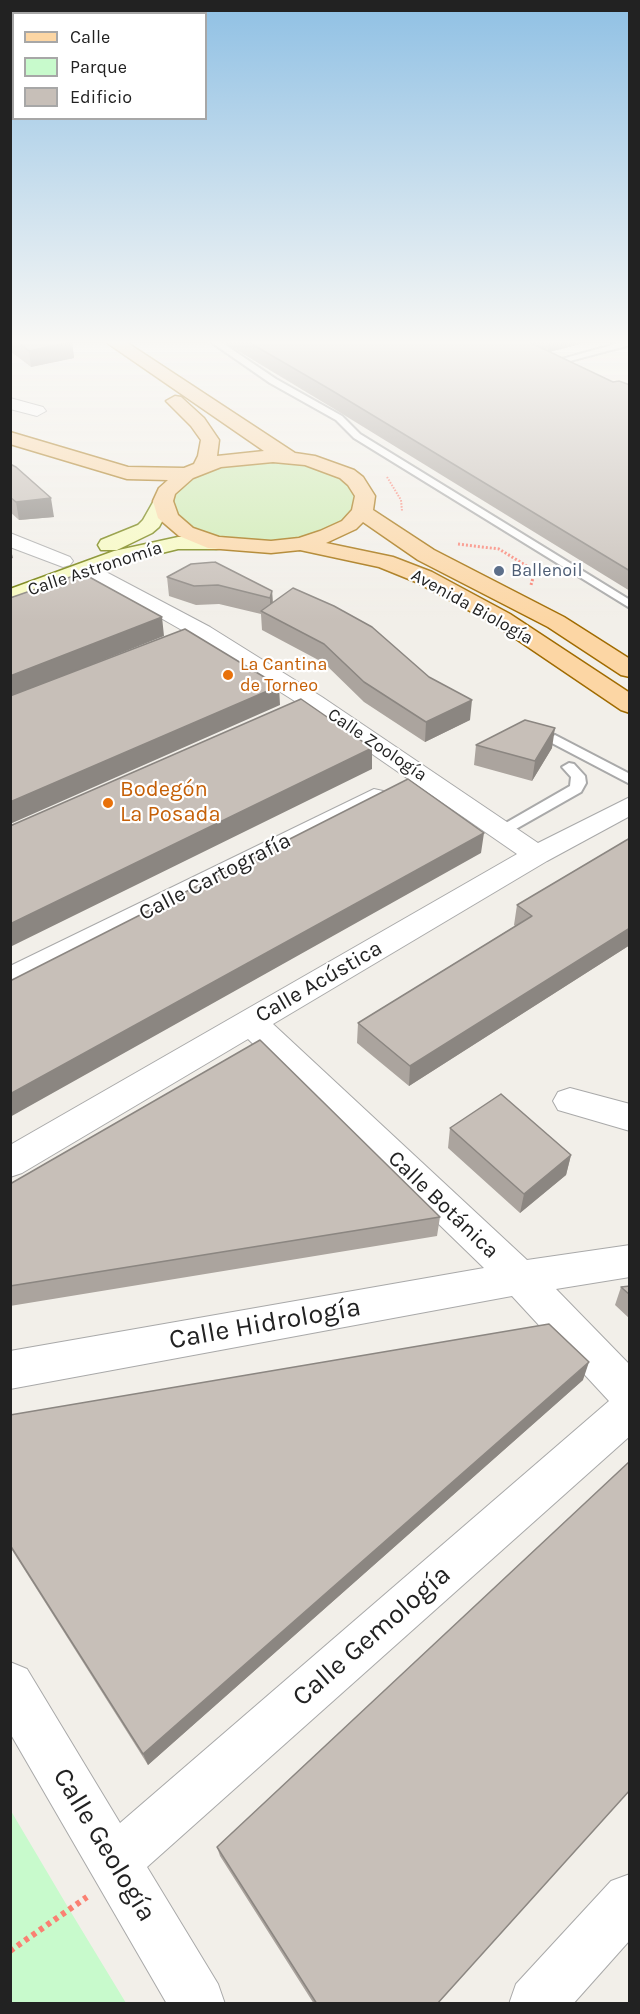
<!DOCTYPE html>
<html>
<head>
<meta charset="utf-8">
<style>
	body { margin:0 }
	#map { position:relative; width:640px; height:2014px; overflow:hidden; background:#f2efe9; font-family:Karla,sans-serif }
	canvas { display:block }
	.frame { position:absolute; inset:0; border:12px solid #222; pointer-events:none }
	.legend { position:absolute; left:12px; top:12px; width:195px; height:108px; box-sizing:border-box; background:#fff; border:2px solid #a7a7a7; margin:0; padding:8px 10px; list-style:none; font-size:18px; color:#222 }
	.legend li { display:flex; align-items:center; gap:12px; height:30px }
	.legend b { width:30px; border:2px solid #a7a7a7 }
</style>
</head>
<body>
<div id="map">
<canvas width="640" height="2014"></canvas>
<div class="frame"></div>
<ul class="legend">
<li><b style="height:8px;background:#fcd6a4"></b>Calle</li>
<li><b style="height:16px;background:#c8facc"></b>Parque</li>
<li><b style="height:16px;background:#c7bfb8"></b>Edificio</li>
</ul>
</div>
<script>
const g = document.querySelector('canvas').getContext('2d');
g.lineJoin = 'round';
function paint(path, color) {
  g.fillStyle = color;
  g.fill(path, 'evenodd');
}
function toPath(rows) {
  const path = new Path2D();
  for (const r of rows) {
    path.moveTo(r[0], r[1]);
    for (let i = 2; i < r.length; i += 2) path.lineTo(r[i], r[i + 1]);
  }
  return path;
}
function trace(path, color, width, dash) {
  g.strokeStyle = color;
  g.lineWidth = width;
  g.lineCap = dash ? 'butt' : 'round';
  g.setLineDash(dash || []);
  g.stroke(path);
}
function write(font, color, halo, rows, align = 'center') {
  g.font = font + ' Karla,sans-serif';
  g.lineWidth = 4.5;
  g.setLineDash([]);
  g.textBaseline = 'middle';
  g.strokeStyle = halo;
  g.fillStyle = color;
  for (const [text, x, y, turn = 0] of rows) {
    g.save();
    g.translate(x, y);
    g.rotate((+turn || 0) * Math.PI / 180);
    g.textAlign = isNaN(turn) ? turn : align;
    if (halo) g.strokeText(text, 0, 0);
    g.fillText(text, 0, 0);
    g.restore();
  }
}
const grass = toPath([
	[292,457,356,481,357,519,271,547,186,532,164,499,194,470]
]);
const park = toPath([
	[11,1811,69,1909,126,2003,11,2003]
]);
const pathFar2 = toPath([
	[387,477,401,500,402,511]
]);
const pathFar1 = toPath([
	[458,544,499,549,535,571,531,585]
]);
const path = toPath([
	[10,1951,87,1897]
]);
const lane = toPath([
	[208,340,218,340,276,379,342,416,360,434,630,600,630,608,354,438,336,420,270,383,208,340],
	[630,340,630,345,555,365,551,362,630,340],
	[555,735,630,774,630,784,550,742,548,739,555,735],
	[569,763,574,764,585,776,586,783,581,792,507,834,497,834,495,831,497,828,570,786,571,777,562,767,569,763]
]);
const street = toPath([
	[10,398,43,407,46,411,37,416,10,409,10,398],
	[10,533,70,557,73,561,70,565,63,567,10,547,10,533],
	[89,563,210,627,322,697,538,843,630,797,630,816,547,861,273,1024,527,1260,630,1245,630,1277,556,1289,630,1365,630,1436,147,1867,218,1984,225,2004,167,2004,10,1733,10,1662,27,1669,120,1823,609,1401,512,1296,10,1389,10,1351,484,1268,248,1039,22,1173,10,1177,10,1145,517,854,304,707,194,637,82,573,78,569,82,565,89,563],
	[374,789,383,791,387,797,383,803,10,990,10,966,374,789],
	[570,1088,630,1104,630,1131,558,1110,553,1101,558,1092,570,1088],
	[630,1874,630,1940,573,2004,509,2004,516,1984,611,1881,630,1874]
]);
const secondary = toPath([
	[163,495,170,497,173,501,159,527,152,533,117,550,101,550,98,545,101,540,138,525,143,520,156,497,163,495],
	[178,537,216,537,224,538,227,543,224,548,216,549,178,549,129,561,10,604,10,589,114,551,178,537]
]);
const primary = toPath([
	[103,340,123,340,295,453,315,456,354,470,363,477,375,496,373,510,434,550,564,617,630,659,630,677,621,675,548,627,418,560,363,522,356,529,326,543,393,557,432,572,510,614,630,693,630,713,621,710,494,624,416,582,379,567,300,550,271,553,208,548,179,536,158,518,153,501,159,488,168,480,127,479,10,444,10,432,128,467,184,468,194,464,198,456,201,440,191,426,166,401,175,396,181,397,204,418,219,440,217,456,264,451,103,340],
	[273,462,305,465,340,478,348,485,355,496,352,510,342,521,320,531,299,538,271,541,219,537,193,528,178,515,173,501,175,494,193,478,221,467,273,462]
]);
const wall = toPath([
	[10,340,70,340,72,342,74,358,31,367,10,351],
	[220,340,581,340,580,344,550,352,613,382,630,385,630,591,331,407],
	[10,462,11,464,54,517,19,520,10,512],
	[167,577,272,591,273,603,470,720,425,742,364,702,324,663,262,630,261,614,219,604,196,605,169,596],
	[476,745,552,748,532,781,474,765],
	[630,838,630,945,409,1086,357,1043,358,1023,515,926,514,925,517,905],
	[450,1128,571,1155,566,1175,520,1213,448,1148],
	[10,1184,440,1217,437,1236,10,1306],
	[630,1286,630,1319,615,1305,621,1287],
	[583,1380,148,1765,10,1547,10,1415],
	[217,1847,438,2004,314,2004,220,1856]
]);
const shadedWall = toPath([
	[550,340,581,340,580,344,548,352],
	[72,342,74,358,31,367,29,351],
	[51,498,54,517,19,520,16,502],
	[10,546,13,558,10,559],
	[272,591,273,610,270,617,270,598],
	[162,617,164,636,10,697,10,676],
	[279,686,280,705,10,824,10,802],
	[472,700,470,720,425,742,426,722],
	[555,728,552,748,532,781,535,761],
	[372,748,372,769,10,947,10,924],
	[484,833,481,853,10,1117,10,1094],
	[630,928,630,945,409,1086,410,1066],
	[571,1155,566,1175,520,1213,524,1194],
	[589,1362,583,1380,148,1765,143,1754]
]);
const building = toPath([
	[15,340,70,340,72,342,29,351,15,340],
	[245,340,535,340,529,342,613,382,619,381,630,385,630,571,331,390,245,340],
	[10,464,16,467,51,498,16,502,10,497,10,464],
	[215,562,272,591,270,598,218,585,194,586,167,577,191,564,215,562],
	[82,573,162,617,10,676,10,598,82,573],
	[293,588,334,606,372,627,429,677,472,700,426,722,364,682,324,644,261,611,293,588],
	[185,629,279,686,10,802,10,696,185,629],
	[301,699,372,748,10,924,10,826,301,699],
	[525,720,555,728,535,761,476,745,525,720],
	[408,779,484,833,10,1094,10,981,408,779],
	[630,838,630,928,410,1066,358,1023,532,916,517,905,630,838],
	[260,1040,440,1217,10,1286,10,1184,260,1040],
	[501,1094,571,1155,524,1194,450,1128,501,1094],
	[630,1286,630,1295,621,1287,630,1286],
	[549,1324,589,1362,143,1754,10,1545,10,1415,549,1324],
	[630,1461,630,1790,437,2004,317,2004,217,1847,630,1461]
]);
const markers = [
	[499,571,6,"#5c6f8a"],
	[228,675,6,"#e8710a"],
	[108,803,6,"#e8710a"]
];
const farStreetnames = [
	["Calle Astronomía",95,569,-18],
	["Avenida Biología",472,607,29],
	["Calle Zoología",377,745,34]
];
const farServicenames = [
	["Ballenoil",511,571]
];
const farFoodnames = [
	["La Cantina",240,665],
	["de Torneo",240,686]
];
const foodNames = [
	["Bodegón",120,790],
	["La Posada",120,815]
];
const streetNames = [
	["Calle Cartografía",215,877,-27],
	["Calle Acústica",319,982,-30],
	["Calle Botánica",443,1205,44]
];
const nearStreetnames = [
	["Calle Hidrología",265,1324,-10],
	["Calle Gemología",372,1636,-41],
	["Calle Geología",104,1845,59]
];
paint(grass, '#cdebb0');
paint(park, '#c8facc');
trace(lane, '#a9a9a9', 4);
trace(street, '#a9a9a9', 2);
trace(secondary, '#707d05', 3);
trace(primary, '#a06b00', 3);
trace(pathFar2, '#fa8072', 2, [1.5, 1.5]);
trace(pathFar1, '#fa8072', 3, [2, 2]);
trace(path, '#fa8072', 6, [4.5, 4.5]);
paint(lane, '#fff');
paint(street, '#fff');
paint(secondary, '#f7fabf');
paint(primary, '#fcd6a4');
paint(wall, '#aba49e');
paint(shadedWall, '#8b8681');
paint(building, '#c7bfb8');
trace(building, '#8b8681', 1.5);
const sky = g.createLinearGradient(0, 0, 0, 622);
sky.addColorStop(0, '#8fc0e4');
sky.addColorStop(0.55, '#f9f8f5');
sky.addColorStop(1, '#f9f8f500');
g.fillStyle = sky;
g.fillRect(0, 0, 640, 622);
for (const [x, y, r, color] of markers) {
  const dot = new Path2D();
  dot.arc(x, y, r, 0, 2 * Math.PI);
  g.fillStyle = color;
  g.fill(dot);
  trace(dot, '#fff', 2);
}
write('18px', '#222', '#fff', farStreetnames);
write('18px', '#4e5e75', '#fff', farServicenames, 'left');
write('18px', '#c56008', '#fff', farFoodnames, 'left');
write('22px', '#c56008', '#fff', foodNames, 'left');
write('22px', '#222', '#fff', streetNames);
write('27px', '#222', '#fff', nearStreetnames);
</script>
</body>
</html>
